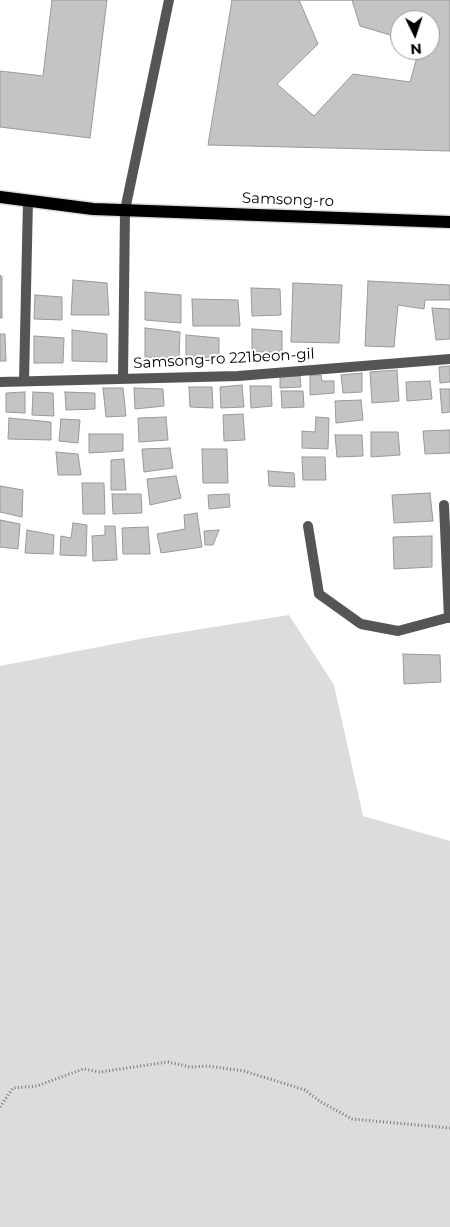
<!DOCTYPE html>
<html>
<head>
<meta charset="utf-8">
<style>
	body { margin:0 }
	#map { position:relative; width:450px; height:1227px; overflow:hidden; background:#fff; font-family:Montserrat,sans-serif }
	canvas { display:block }
	.north { position:absolute; left:390px; top:10px; width:50px; height:50px; box-sizing:border-box; background:#fff; border:1px solid #999; border-radius:50%; rotate:176deg; font-size:14px; font-weight:700; line-height:20px; text-align:center; color:#000 }
	.north::after { content:''; display:block; margin:auto; width:18px; height:22px; background:#000; clip-path:polygon(50% 0,100% 100%,50% 72%,0 100%) }
</style>
</head>
<body>
<div id="map">
<canvas width="450" height="1227"></canvas>
<div class="north">N</div>
</div>
<script>
const g = document.querySelector('canvas').getContext('2d');
g.lineJoin = 'round';
function paint(path, color) {
  g.fillStyle = color;
  g.fill(path, 'evenodd');
}
function toPath(rows) {
  const path = new Path2D();
  for (const r of rows) {
    path.moveTo(r[0], r[1]);
    for (let i = 2; i < r.length; i += 2) path.lineTo(r[i], r[i + 1]);
  }
  return path;
}
function trace(path, color, width, dash) {
  g.strokeStyle = color;
  g.lineWidth = width;
  g.lineCap = dash ? 'butt' : 'round';
  g.setLineDash(dash || []);
  g.stroke(path);
}
function write(font, color, halo, rows, align = 'center') {
  g.font = font + ' Montserrat,sans-serif';
  g.lineWidth = 4;
  g.setLineDash([]);
  g.textBaseline = 'middle';
  g.strokeStyle = halo;
  g.fillStyle = color;
  for (const [text, x, y, turn = 0] of rows) {
    g.save();
    g.translate(x, y);
    g.rotate((+turn || 0) * Math.PI / 180);
    g.textAlign = isNaN(turn) ? turn : align;
    if (halo) g.strokeText(text, 0, 0);
    g.fillText(text, 0, 0);
    g.restore();
  }
}
const green = toPath([
	[289,615,334,685,363,816,450,841,450,1227,0,1227,0,666,145,638]
]);
const building = toPath([
	[52,0,107,0,90,138,0,127,0,71,43,76,52,0],
	[232,0,450,0,450,151,208,145,232,0],
	[400,20,430,20,430,50,400,50,400,20],
	[299,0,352,0,360,26,400,38,400,50,419,50,410,82,353,74,314,116,277,84,318,44,299,0],
	[0,275,2,277,2,318,0,318,0,275],
	[73,280,107,283,109,315,71,315,73,280],
	[368,281,450,285,450,300,425,300,424,309,398,305,394,347,365,346,368,281],
	[293,283,342,285,339,343,291,342,293,283],
	[251,288,280,289,281,315,252,316,251,288],
	[145,292,181,295,181,323,145,320,145,292],
	[35,295,62,297,62,320,34,319,35,295],
	[192,299,238,300,240,326,193,326,192,299],
	[432,308,450,309,450,339,436,340,432,308],
	[145,328,180,332,179,358,145,357,145,328],
	[252,329,282,331,282,352,252,352,252,329],
	[72,330,107,334,107,362,72,361,72,330],
	[0,334,5,334,6,361,0,361,0,334],
	[186,335,219,338,219,357,186,358,186,335],
	[34,336,64,338,63,363,34,363,34,336],
	[450,366,450,382,440,383,439,367,450,366],
	[397,370,399,401,372,403,370,372,397,370],
	[362,373,362,392,343,393,341,375,362,373],
	[310,375,321,375,322,381,334,381,334,393,310,395,310,375],
	[300,376,301,387,280,388,280,377,300,376],
	[430,381,432,399,407,401,406,382,430,381],
	[242,385,244,407,221,408,220,387,242,385],
	[250,386,271,386,272,406,251,408,250,386],
	[189,387,212,387,213,408,190,407,189,387],
	[103,388,123,388,126,416,106,417,103,388],
	[134,388,163,389,164,406,135,409,134,388],
	[440,389,450,389,450,412,442,413,440,389],
	[281,391,303,391,304,407,282,408,281,391],
	[25,392,25,413,6,412,6,393,25,392],
	[33,392,53,393,54,416,32,415,33,392],
	[65,392,95,393,95,409,66,410,65,392],
	[361,400,363,420,336,423,335,401,361,400],
	[243,414,245,440,224,441,223,415,243,414],
	[166,417,168,440,139,442,138,418,166,417],
	[316,417,329,418,328,449,302,448,302,431,315,432,316,417],
	[9,418,51,422,51,440,8,439,9,418],
	[61,419,80,420,78,443,59,441,61,419],
	[450,430,450,453,425,454,423,431,450,430],
	[371,432,398,432,400,455,371,457,371,432],
	[89,434,123,434,123,451,89,453,89,434],
	[335,435,362,435,363,456,337,457,335,435],
	[170,448,173,468,144,472,142,449,170,448],
	[202,449,227,449,228,483,203,483,202,449],
	[56,452,78,454,81,475,58,475,56,452],
	[302,457,325,457,326,480,303,480,302,457],
	[124,459,126,490,111,490,111,460,124,459],
	[268,471,294,473,295,487,269,486,268,471],
	[176,476,181,498,150,505,147,479,176,476],
	[82,483,104,483,105,514,83,514,82,483],
	[0,486,23,490,22,517,0,512,0,486],
	[430,493,433,521,394,523,392,495,430,493],
	[112,494,141,494,142,513,113,514,112,494],
	[229,494,230,507,209,509,208,495,229,494],
	[197,513,202,547,161,553,157,534,185,529,184,515,197,513],
	[0,520,20,524,18,549,0,547,0,520],
	[73,523,87,525,86,556,60,555,61,536,71,538,73,523],
	[105,526,115,526,117,560,93,561,92,536,105,535,105,526],
	[148,527,150,554,123,554,122,528,148,527],
	[27,530,54,535,53,554,25,553,27,530],
	[219,530,213,545,205,545,204,531,219,530],
	[432,536,432,567,394,569,393,537,432,536],
	[403,654,440,655,441,682,404,684,403,654]
]);
const path = toPath([
	[0,1107,13,1088,37,1086,83,1069,100,1072,168,1062,190,1067,208,1066,244,1071,305,1090,321,1102,352,1119,450,1128]
]);
const minor = toPath([
	[123,379,125,210,169,0],
	[24,381,28,200],
	[0,382,238,376,450,359],
	[444,505,449,618],
	[308,526,319,594,361,624,398,631,450,617]
]);
const primary = toPath([
	[0,197,93,209,450,222]
]);
const streetNames = [
	["Samsong-ro",288,200,2],
	["Samsong-ro 221beon-gil",224,359,-3]
];
paint(green, '#dcdcdc');
paint(building, '#c4c4c4');
trace(building, '#999', 1);
trace(primary, '#dbdbdb', 15);
trace(path, '#777', 3, [1, 2.5]);
trace(minor, '#555', 10);
trace(primary, '#000', 12);
write('15px', '#000', '#fff', streetNames);
</script>
</body>
</html>
